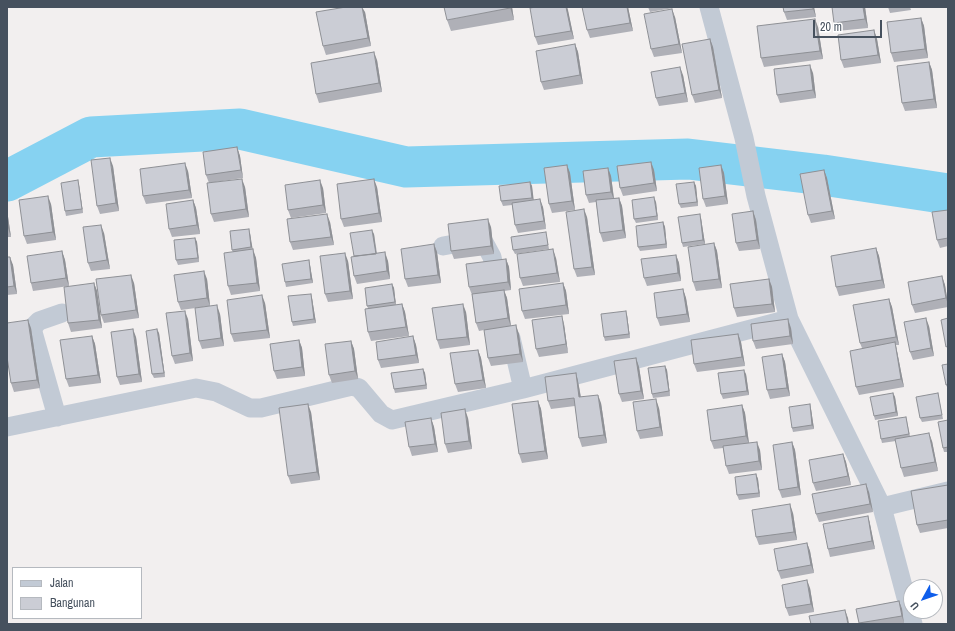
<!DOCTYPE html>
<html>
<head>
<meta charset="utf-8">
<style>
	body { margin:0 }
	#map { position:relative; width:955px; height:631px; overflow:hidden; background:#f2efef; font-family:"Archivo Narrow",sans-serif }
	canvas { display:block }
	.frame { position:absolute; inset:0; border:8px solid #46515e; pointer-events:none }
	.legend { position:absolute; left:12px; top:567px; width:130px; height:52px; box-sizing:border-box; background:#fff; border:1px solid #b5b9bf; margin:0; padding:5px 7px; list-style:none; font-size:12px; color:#46515e }
	.legend li { display:flex; align-items:center; gap:8px; height:20px }
	.legend b { width:20px; border:1px solid #b5b9bf }
	.north { position:absolute; left:903px; top:579px; width:40px; height:40px; box-sizing:border-box; background:#fff; border:1px solid #b5b9bf; border-radius:50%; rotate:230deg; font-size:11px; font-weight:700; line-height:16px; text-align:center; color:#46515e }
	.north::after { content:''; display:block; margin:auto; width:14px; height:18px; background:#0f5eeb; clip-path:polygon(50% 0,100% 100%,50% 72%,0 100%) }
	.scale { position:absolute; left:813px; top:20px; width:69px; height:18px; box-sizing:border-box; border:2px solid #46515e; border-top:0; padding-left:5px; font-size:12px; line-height:14px; white-space:nowrap; color:#46515e; -webkit-text-stroke:3px #fff; paint-order:stroke }
</style>
</head>
<body>
<div id="map">
<canvas width="955" height="631"></canvas>
<div class="frame"></div>
<ul class="legend">
<li><b style="height:5px;background:#c2cad5"></b>Jalan</li>
<li><b style="height:11px;background:#cbcdd5"></b>Bangunan</li>
</ul>
<div class="north">U</div>
<div class="scale">20 m</div>
</div>
<script>
const g = document.querySelector('canvas').getContext('2d');
g.lineJoin = 'round';
function toPath(rows) {
  const path = new Path2D();
  for (const r of rows) {
    path.moveTo(r[0], r[1]);
    for (let i = 2; i < r.length; i += 2) path.lineTo(r[i], r[i + 1]);
  }
  return path;
}
function trace(path, color, width, dash) {
  g.strokeStyle = color;
  g.lineWidth = width;
  g.lineCap = dash ? 'butt' : 'round';
  g.setLineDash(dash || []);
  g.stroke(path);
}
function paint(path, color) {
  g.fillStyle = color;
  g.fill(path, 'evenodd');
}
const river = toPath([
	[7,181,91,137,240,129,406,167,688,159,823,175,948,194]
]);
const street = toPath([
	[709,7,744,138,756,196,789,319,882,507,913,624],
	[443,246,476,240,481,241,485,244,492,257,498,284],
	[511,338,523,389],
	[57,417,33,332,34,326,39,321,62,313],
	[7,427,196,388,216,392,250,408,261,408,352,386,359,388,381,414,392,420,523,389,789,319],
	[882,507,948,491]
]);
const wall = toPath([
	[512,7,514,20,451,31,447,20],
	[536,7,567,7,574,39,538,45,535,37],
	[628,7,633,31,590,38,587,30],
	[648,7,679,7,650,12],
	[814,7,816,17,787,20,784,12],
	[865,7,868,28,837,31,834,23],
	[888,7,910,7,911,10,890,13],
	[365,12,371,46,326,55,323,46],
	[675,17,682,53,654,57,651,49],
	[921,18,924,26,928,58,894,62,891,53],
	[818,27,823,59,764,67,761,58],
	[874,30,877,39,881,63,844,68,841,60],
	[710,39,713,47,722,98,695,103,692,95],
	[575,44,578,52,583,84,544,90,541,82],
	[377,60,382,92,319,103,316,94],
	[929,62,932,70,937,108,905,111,902,103],
	[813,73,816,98,780,103,777,95],
	[683,75,688,102,659,106,656,98],
	[237,147,240,156,243,178,209,183,206,175],
	[651,162,654,170,657,191,623,196,620,188],
	[567,165,570,173,575,210,552,213,549,204],
	[721,165,724,173,728,204,706,207,703,199],
	[113,166,119,211,100,214,97,206],
	[608,168,611,176,614,198,619,198,622,206,626,238,603,242,600,233,596,202,589,203,586,195],
	[824,170,827,178,835,219,811,223,808,215],
	[188,171,192,198,146,204,143,196],
	[530,182,532,186,533,200,543,207,546,229,518,233,515,225,512,205,503,206,501,201],
	[694,182,696,186,698,206,681,208,679,204],
	[79,185,83,213,66,216,65,211],
	[245,187,249,217,214,222,211,214],
	[377,187,382,222,344,227,341,219],
	[323,188,326,213,291,218,288,210],
	[193,200,196,208,200,234,172,237,169,229],
	[656,202,658,220,636,223,634,219],
	[51,204,56,240,27,244,24,236],
	[7,210,11,237,7,237],
	[948,210,948,246,940,248,937,240],
	[753,211,756,220,760,249,739,251,736,243],
	[587,217,595,275,577,277,574,269],
	[701,218,705,244,683,247,682,243],
	[330,222,334,245,293,250,290,242],
	[663,222,665,227,667,248,640,251,638,247],
	[491,227,494,254,454,259,451,251],
	[104,233,110,269,91,271,88,263],
	[250,233,252,250,256,258,260,291,231,295,228,286,233,252,232,250],
	[374,234,377,253,388,261,390,279,357,284,354,276,354,256],
	[547,237,549,249,515,254,513,250],
	[195,238,197,242,199,262,178,265,176,260],
	[714,243,717,251,722,288,696,291,693,282],
	[434,244,437,252,441,283,408,287,405,279],
	[876,248,879,256,885,288,839,296,836,287],
	[62,251,65,260,69,286,33,291,31,283],
	[676,255,679,263,681,281,647,286,644,278],
	[7,257,13,265,17,294,7,295],
	[556,258,560,282,523,286,520,278],
	[506,259,509,267,511,290,504,291,507,298,511,326,519,334,523,362,491,366,488,358,484,330,479,331,476,323,472,295,469,287],
	[309,260,310,265,313,283,286,287,285,282],
	[348,261,353,299,328,302,325,294],
	[942,276,945,285,948,303,948,307,915,313,912,305],
	[207,279,210,306,181,310,178,302],
	[769,279,772,287,775,312,737,317,734,308],
	[94,283,97,291,102,328,71,332,68,323],
	[134,283,139,318,104,323,101,315],
	[563,283,566,291,569,314,525,319,522,311],
	[392,284,394,288,396,305,402,304,405,312,409,336,371,341,368,332,368,308,367,306],
	[683,289,686,298,690,322,660,326,657,318],
	[311,294,312,298,316,323,293,326,292,322],
	[889,299,892,307,899,345,896,345,897,351,904,387,859,395,856,387,862,348,860,343],
	[265,303,270,338,234,342,231,334],
	[466,312,470,345,440,349,437,340],
	[220,314,224,346,202,349,199,341],
	[627,315,630,338,605,341,604,337],
	[188,319,193,361,175,364,172,356],
	[564,324,568,353,539,357,536,349],
	[929,326,934,356,913,360,910,352],
	[31,328,40,388,14,392,11,383],
	[791,328,793,344,756,349,753,341],
	[159,333,165,377,154,378,152,374],
	[738,334,741,342,745,366,697,372,694,364],
	[92,336,95,344,101,383,69,387,66,379],
	[413,336,416,345,419,363,381,368,378,360],
	[136,337,142,382,120,385,117,377],
	[299,340,302,348,305,376,277,379,274,371],
	[351,341,354,349,358,379,332,383,329,375],
	[478,350,481,358,486,388,458,392,455,384],
	[782,354,785,362,790,396,770,399,767,390],
	[636,358,639,367,644,399,622,402,619,394],
	[948,364,948,389,946,385],
	[665,366,667,370,670,396,653,398,652,394],
	[423,369,425,373,427,389,395,393,394,389],
	[576,373,578,381,581,397,601,403,607,443,582,447,579,438,575,406,551,409,548,401],
	[746,374,749,395,723,399,721,394],
	[893,393,895,397,898,416,875,420,874,416],
	[938,393,939,398,943,419,922,422,920,418],
	[538,401,541,409,548,459,522,463,519,454],
	[810,404,811,409,814,429,793,432,792,428],
	[742,405,745,413,749,443,760,450,762,470,729,474,726,466,723,448,714,449,711,441],
	[659,408,663,436,640,439,637,431],
	[311,412,320,480,291,484,288,476],
	[906,417,907,421,910,436,932,441,938,471,904,477,901,468,896,441,882,443,881,439],
	[431,418,434,427,438,452,412,456,409,447],
	[468,418,472,449,448,453,445,444],
	[948,420,948,452,944,452,943,448],
	[792,442,795,450,801,495,782,498,779,490],
	[843,454,846,462,851,485,816,491,813,483],
	[756,474,758,479,760,497,739,500,737,495],
	[948,485,948,528,920,533,917,525],
	[869,492,873,512,819,522,816,514],
	[793,513,797,540,759,545,756,537],
	[868,516,870,524,875,549,830,557,828,549],
	[807,543,810,551,814,573,781,579,778,571],
	[810,588,814,612,789,616,786,608],
	[899,601,902,609,904,624,860,624,856,609]
]);
const shadedWall = toPath([
	[362,7,365,12,371,46,368,38],
	[510,7,512,7,514,20],
	[566,7,567,7,568,10,574,39,571,31],
	[627,7,628,7,633,31,630,23],
	[813,7,814,7,816,17,813,9],
	[863,7,865,7,868,28,865,19],
	[672,9,675,17,682,53,679,44],
	[921,18,924,26,928,58,925,49],
	[815,19,818,27,823,59,820,51],
	[874,30,877,39,881,63,878,55],
	[710,39,713,47,722,98,719,90],
	[575,44,578,52,583,84,580,75],
	[374,52,377,60,382,92,379,83],
	[929,62,932,70,937,108,934,99],
	[810,65,813,73,816,98,813,90],
	[680,67,683,75,688,102,685,93],
	[237,147,240,156,243,178,241,170],
	[110,158,113,166,119,211,116,203],
	[651,162,654,170,657,191,654,183],
	[185,163,188,171,192,198,189,190],
	[567,165,570,173,575,210,572,201],
	[721,165,724,173,728,204,725,196],
	[608,168,611,176,614,200,611,192],
	[824,170,827,178,835,219,832,211],
	[242,179,245,187,249,217,246,209],
	[374,179,377,187,382,222,379,213],
	[78,180,79,185,83,213,82,209],
	[320,180,323,188,326,213,323,205],
	[530,182,532,186,534,202,532,198],
	[694,182,696,186,698,206,697,202],
	[48,196,51,204,56,240,53,232],
	[654,197,656,202,658,220,657,216],
	[619,198,622,206,626,238,623,230],
	[540,199,543,207,546,229,544,221],
	[193,200,196,208,200,234,197,225],
	[584,209,587,217,595,275,592,267],
	[7,210,11,237,8,228],
	[753,211,756,220,760,249,757,240],
	[327,214,330,222,334,245,331,237],
	[700,214,701,218,705,244,703,240],
	[488,219,491,227,494,254,491,246],
	[663,222,665,227,667,248,666,244],
	[101,225,104,233,110,269,107,260],
	[249,229,250,233,253,251,251,247],
	[372,230,374,234,377,259,376,255],
	[195,238,197,242,199,262,198,258],
	[714,243,717,251,722,288,719,279],
	[434,244,437,252,441,283,438,275],
	[876,248,879,256,885,288,882,280],
	[253,249,256,258,260,291,257,283],
	[553,249,556,258,560,282,557,273],
	[62,251,65,260,69,286,66,278],
	[385,252,388,261,390,279,387,271],
	[345,253,348,261,353,299,350,291],
	[676,255,679,263,681,281,678,273],
	[10,257,13,265,17,294,14,286],
	[506,259,509,267,511,290,508,282],
	[309,260,310,265,313,283,311,279],
	[204,271,207,279,210,306,207,298],
	[131,275,134,283,139,318,136,310],
	[942,276,945,285,948,305,946,298],
	[769,279,772,287,775,312,772,304],
	[94,283,97,291,102,328,99,320],
	[563,283,566,291,569,314,566,305],
	[392,284,394,288,396,306,395,302],
	[683,289,686,298,690,322,687,314],
	[504,290,507,298,511,327,508,318],
	[311,294,312,298,316,323,314,319],
	[262,295,265,303,270,338,267,330],
	[889,299,892,307,899,345,896,337],
	[402,304,405,312,409,336,406,327],
	[463,304,466,312,470,345,467,337],
	[217,305,220,314,224,346,221,338],
	[185,311,188,319,193,361,190,353],
	[626,311,627,315,630,338,629,334],
	[562,316,564,324,568,353,566,344],
	[926,318,929,326,934,356,931,348],
	[788,319,791,328,793,344,790,336],
	[28,320,31,328,40,388,37,380],
	[516,325,519,334,523,362,520,354],
	[133,329,136,337,142,382,139,374],
	[157,329,159,333,165,377,164,373],
	[738,334,741,342,745,366,742,357],
	[92,336,95,344,101,383,98,375],
	[413,336,416,345,419,363,416,355],
	[299,340,302,348,305,376,302,367],
	[351,341,354,349,358,379,355,371],
	[895,342,897,351,904,387,901,379],
	[478,350,481,358,486,388,483,380],
	[782,354,785,362,790,396,787,388],
	[636,358,639,367,644,399,641,391],
	[665,366,667,370,670,396,669,391],
	[423,369,425,373,427,389,426,385],
	[744,370,746,374,749,395,747,391],
	[576,373,578,381,582,405,579,397],
	[893,393,895,397,898,416,896,412],
	[598,395,601,403,607,443,604,435],
	[656,399,659,408,663,436,660,427],
	[538,401,541,409,548,459,545,451],
	[308,404,311,412,320,480,317,472],
	[810,404,811,409,814,429,812,425],
	[742,405,745,413,749,444,746,436],
	[465,409,468,418,472,449,469,441],
	[431,418,434,427,438,452,435,444],
	[929,433,932,441,938,471,935,462],
	[757,442,760,450,762,470,759,461],
	[792,442,795,450,801,495,798,487],
	[843,454,846,462,851,485,848,476],
	[756,474,758,479,760,497,759,493],
	[866,484,869,492,873,512,870,504],
	[790,504,793,513,797,540,794,532],
	[868,516,870,524,875,549,872,541],
	[807,543,810,551,814,573,811,565],
	[807,580,810,588,814,612,811,604],
	[899,601,902,609,904,624,902,616],
	[845,610,848,618,849,624,848,624]
]);
const building = toPath([
	[346,7,362,7,368,38,323,46,316,12,346,7],
	[444,7,510,7,510,8,447,20,444,7],
	[536,7,566,7,571,31,535,37,530,8,536,7],
	[582,7,627,7,630,23,587,30,582,7],
	[783,7,813,7,813,9,784,12,783,7],
	[832,7,863,7,865,19,834,23,832,7],
	[672,9,679,44,651,49,644,14,672,9],
	[921,18,925,49,891,53,887,22,921,18],
	[815,19,820,51,761,58,757,26,815,19],
	[874,30,878,55,841,60,838,35,874,30],
	[710,39,719,90,692,95,682,44,710,39],
	[575,44,580,75,541,82,536,51,575,44],
	[374,52,379,83,316,94,311,63,374,52],
	[929,62,934,99,902,103,897,66,929,62],
	[810,65,813,90,777,95,774,69,810,65],
	[680,67,685,93,656,98,651,72,680,67],
	[237,147,241,170,206,175,203,152,237,147],
	[110,158,116,203,97,206,91,160,110,158],
	[651,162,654,183,620,188,617,166,651,162],
	[185,163,189,190,143,196,140,169,185,163],
	[567,165,572,201,549,204,544,168,567,165],
	[721,165,725,196,703,199,699,168,721,165],
	[608,168,611,192,586,195,583,171,608,168],
	[824,170,832,211,808,215,800,174,824,170],
	[242,179,246,209,211,214,207,183,242,179],
	[374,179,379,213,341,219,337,184,374,179],
	[78,180,82,209,65,211,61,183,78,180],
	[320,180,323,205,288,210,285,185,320,180],
	[530,182,532,198,501,201,499,186,530,182],
	[694,182,697,202,679,204,676,184,694,182],
	[48,196,53,232,24,236,19,200,48,196],
	[654,197,657,216,634,219,632,200,654,197],
	[619,198,623,230,600,233,596,200,619,198],
	[540,199,544,221,515,225,512,203,540,199],
	[193,200,197,225,169,229,166,204,193,200],
	[584,209,592,267,574,269,566,212,584,209],
	[948,210,948,238,937,240,932,212,948,210],
	[753,211,757,240,736,243,732,214,753,211],
	[327,214,331,237,290,242,287,219,327,214],
	[700,214,703,240,682,243,678,217,700,214],
	[488,219,491,246,451,251,448,224,488,219],
	[663,222,666,244,638,247,636,226,663,222],
	[101,225,107,260,88,263,83,227,101,225],
	[249,229,251,247,232,250,230,231,249,229],
	[372,230,376,254,354,256,350,233,372,230],
	[546,232,548,245,513,250,511,237,546,232],
	[195,238,198,258,176,260,174,240,195,238],
	[714,243,719,279,693,282,688,247,714,243],
	[434,244,438,275,405,279,401,249,434,244],
	[876,248,882,280,836,287,831,256,876,248],
	[253,249,257,283,228,286,224,253,253,249],
	[553,249,557,273,520,278,517,254,553,249],
	[62,251,66,278,31,283,27,256,62,251],
	[385,252,387,271,354,276,351,257,385,252],
	[345,253,350,291,325,294,320,256,345,253],
	[676,255,678,273,644,278,641,259,676,255],
	[7,257,10,257,14,286,7,287,7,257],
	[506,259,508,282,469,287,466,264,506,259],
	[309,260,311,279,285,282,282,264,309,260],
	[204,271,207,298,178,302,174,275,204,271],
	[131,275,136,310,101,315,96,279,131,275],
	[942,276,946,298,912,305,908,282,942,276],
	[769,279,772,304,734,308,730,284,769,279],
	[94,283,99,320,68,323,64,287,94,283],
	[563,283,566,305,522,311,519,289,563,283],
	[392,284,395,302,367,306,365,288,392,284],
	[683,289,687,314,657,318,654,293,683,289],
	[504,290,508,318,476,323,472,294,504,290],
	[311,294,314,319,292,322,288,296,311,294],
	[262,295,267,330,231,334,227,300,262,295],
	[889,299,896,337,860,343,853,305,889,299],
	[402,304,406,327,368,332,365,309,402,304],
	[463,304,467,337,437,340,432,308,463,304],
	[217,305,221,338,199,341,195,308,217,305],
	[185,311,190,353,172,356,166,313,185,311],
	[626,311,629,334,604,337,601,314,626,311],
	[562,316,566,344,536,349,532,320,562,316],
	[926,318,931,348,910,352,904,322,926,318],
	[948,318,948,346,946,347,941,320,948,318],
	[788,319,790,336,753,341,751,324,788,319],
	[28,320,37,380,11,383,7,357,7,323,28,320],
	[516,325,520,354,488,358,484,330,516,325],
	[133,329,139,374,117,377,111,332,133,329],
	[157,329,164,373,152,374,146,331,157,329],
	[738,334,742,357,694,364,691,340,738,334],
	[92,336,98,375,66,379,60,340,92,336],
	[413,336,416,355,378,360,376,342,413,336],
	[299,340,302,367,274,371,270,344,299,340],
	[351,341,355,371,329,375,325,344,351,341],
	[895,342,901,379,856,387,850,351,895,342],
	[478,350,483,380,455,384,450,353,478,350],
	[782,354,787,388,767,390,762,357,782,354],
	[636,358,641,391,619,394,614,361,636,358],
	[948,364,948,384,946,385,942,365,948,364],
	[665,366,669,391,652,394,648,368,665,366],
	[423,369,426,385,394,389,391,373,423,369],
	[744,370,747,391,721,394,718,373,744,370],
	[576,373,579,397,598,395,604,435,579,438,574,398,548,401,545,377,576,373],
	[893,393,896,412,874,416,870,397,893,393],
	[938,393,942,415,920,418,916,397,938,393],
	[656,399,660,427,637,431,633,402,656,399],
	[538,401,545,451,519,454,512,404,538,401],
	[308,404,317,472,288,476,279,408,308,404],
	[810,404,812,425,792,428,789,407,810,404],
	[742,405,746,436,711,441,707,410,742,405],
	[465,409,469,441,445,444,441,413,465,409],
	[906,417,909,434,881,439,878,421,906,417],
	[431,418,435,444,409,447,405,422,431,418],
	[948,420,948,447,943,448,938,422,948,420],
	[929,433,935,462,901,468,895,439,929,433],
	[757,442,759,461,726,466,723,446,757,442],
	[792,442,798,487,779,490,773,445,792,442],
	[843,454,848,476,813,483,809,460,843,454],
	[756,474,759,493,737,495,735,477,756,474],
	[866,484,870,504,816,514,812,494,866,484],
	[948,485,948,520,917,525,911,491,948,485],
	[790,504,794,532,756,537,752,510,790,504],
	[868,516,872,541,828,549,823,524,868,516],
	[807,543,811,565,778,571,774,549,807,543],
	[807,580,811,604,786,608,782,585,807,580],
	[899,601,902,616,859,623,856,609,899,601],
	[845,610,848,624,811,624,809,616,845,610]
]);
trace(river, '#86d2f1', 41);
trace(street, '#c2cad5', 19);
paint(wall, '#afb0b7');
paint(shadedWall, '#8e9095');
paint(building, '#cbcdd5');
trace(building, '#8e9095', 1);
</script>
</body>
</html>
